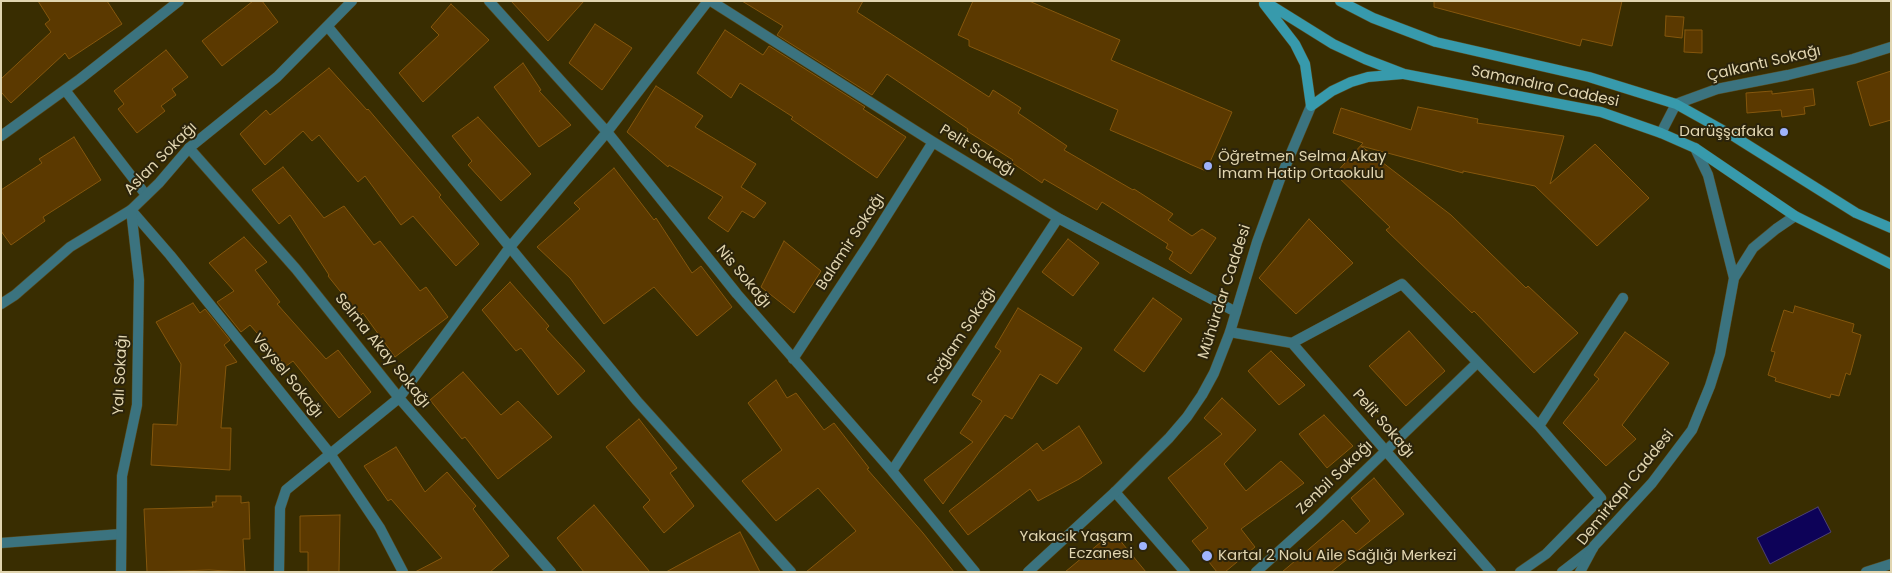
<!DOCTYPE html>
<html>
<head>
<meta charset="utf-8">
<style>
	body { margin:0 }
	#map { position:relative; width:1892px; height:573px; overflow:hidden; background:#392d01; font-family:Poppins,sans-serif }
	canvas { display:block }
	.frame { position:absolute; inset:0; border:2px solid #e1d5b0; pointer-events:none }
</style>
</head>
<body>
<div id="map">
<canvas width="1892" height="573"></canvas>
<div class="frame"></div>
</div>
<script>
const g = document.querySelector('canvas').getContext('2d');
g.lineJoin = 'round';
function paint(path, color) {
  g.fillStyle = color;
  g.fill(path, 'evenodd');
}
function toPath(rows) {
  const path = new Path2D();
  for (const r of rows) {
    path.moveTo(r[0], r[1]);
    for (let i = 2; i < r.length; i += 2) path.lineTo(r[i], r[i + 1]);
  }
  return path;
}
function trace(path, color, width, dash) {
  g.strokeStyle = color;
  g.lineWidth = width;
  g.lineCap = dash ? 'butt' : 'round';
  g.setLineDash(dash || []);
  g.stroke(path);
}
function write(font, color, halo, rows, align = 'center') {
  g.font = font + ' Poppins,sans-serif';
  g.lineWidth = 4;
  g.setLineDash([]);
  g.textBaseline = 'middle';
  g.strokeStyle = halo;
  g.fillStyle = color;
  for (const [text, x, y, turn = 0] of rows) {
    g.save();
    g.translate(x, y);
    g.rotate((+turn || 0) * Math.PI / 180);
    g.textAlign = isNaN(turn) ? turn : align;
    if (halo) g.strokeText(text, 0, 0);
    g.fillText(text, 0, 0);
    g.restore();
  }
}
const water = toPath([
	[1818,507,1831,532,1770,564,1757,538,1818,507]
]);
const building = toPath([
	[38,1,107,1,122,24,69,59,65,53,11,103,1,92,1,79,51,32,45,24,50,20,38,1],
	[253,1,262,1,278,22,222,66,202,41,253,1],
	[511,1,584,1,548,41,511,1],
	[742,1,863,1,857,12,989,97,993,90,1021,108,1018,113,1067,146,1064,150,1133,190,1134,189,1173,214,1168,220,1192,236,1202,229,1216,238,1191,274,1169,259,1173,252,1166,248,1168,244,1102,202,1097,210,1044,179,1042,183,1011,162,1013,160,967,131,968,129,887,74,872,95,777,35,783,26,742,1],
	[973,1,1029,1,1120,40,1111,60,1232,112,1206,171,1110,130,1118,110,969,46,969,40,958,35,973,1],
	[1434,1,1622,1,1612,46,1582,39,1580,46,1434,7,1434,1],
	[451,4,489,40,423,102,399,73,439,35,431,27,451,4],
	[1666,16,1684,17,1682,38,1665,36,1666,16],
	[595,24,632,48,602,90,569,63,595,24],
	[725,30,763,55,769,46,865,107,863,109,906,137,877,178,791,119,793,117,740,83,731,98,697,73,725,30],
	[1685,30,1702,30,1702,53,1684,52,1685,30],
	[166,50,188,77,172,89,176,95,161,106,165,111,137,133,118,109,124,104,114,91,166,50],
	[523,63,541,90,539,91,571,125,539,147,494,87,523,63],
	[329,68,367,110,368,109,441,195,439,197,479,244,456,266,413,216,401,225,365,176,358,182,319,135,312,141,303,131,265,165,240,134,266,110,270,115,329,68],
	[1891,71,1891,120,1870,126,1857,82,1891,71],
	[656,86,703,116,695,127,756,164,741,187,766,203,754,218,742,211,728,232,708,218,723,197,669,165,668,167,627,132,656,86],
	[1813,89,1815,105,1804,107,1805,114,1782,117,1781,110,1747,113,1746,93,1772,91,1772,94,1813,89],
	[1418,107,1478,119,1477,123,1564,136,1550,184,1595,144,1649,198,1597,246,1535,186,1463,171,1463,173,1361,146,1451,215,1526,288,1528,286,1578,333,1534,373,1474,311,1472,313,1386,230,1390,227,1335,174,1363,143,1333,133,1341,108,1411,130,1418,107],
	[478,117,531,174,501,201,468,165,472,161,452,136,478,117],
	[74,137,101,180,43,217,45,221,11,245,1,231,1,190,42,163,39,159,74,137],
	[283,167,324,218,344,206,374,245,380,241,420,291,426,287,448,317,395,357,363,313,360,316,328,276,329,275,290,215,279,224,252,190,283,167],
	[614,168,654,220,656,218,692,273,701,266,732,307,697,336,654,287,604,324,570,278,537,247,580,209,574,203,614,168],
	[1309,219,1353,263,1296,314,1259,278,1309,219],
	[244,237,267,262,255,270,280,302,277,304,326,359,338,350,371,392,339,418,293,361,286,366,250,325,241,332,217,302,234,291,209,263,244,237],
	[1068,239,1099,263,1073,296,1042,272,1068,239],
	[784,241,821,271,794,313,761,287,784,241],
	[510,282,549,326,546,329,585,371,558,395,521,348,516,351,482,310,510,282],
	[1153,298,1182,319,1144,372,1114,350,1153,298],
	[193,303,200,313,205,309,230,340,224,345,237,362,226,366,221,428,231,428,230,470,151,465,153,424,177,425,181,364,156,322,193,303],
	[1795,306,1854,324,1852,332,1861,335,1850,375,1846,373,1839,396,1831,394,1830,398,1775,381,1776,378,1768,375,1775,352,1771,351,1784,310,1793,313,1795,306],
	[1018,308,1082,348,1057,384,1040,374,1012,419,1005,415,943,504,924,480,973,442,960,433,982,401,972,395,1001,351,995,347,1018,308],
	[1409,331,1445,371,1406,406,1369,366,1409,331],
	[1625,332,1669,363,1622,425,1636,439,1606,466,1563,423,1599,379,1594,375,1625,332],
	[1271,351,1305,385,1279,405,1248,371,1271,351],
	[463,372,501,415,518,401,552,437,498,479,465,437,462,439,430,400,463,372],
	[776,380,787,398,796,393,824,430,834,423,869,468,867,469,923,533,954,572,806,572,856,531,818,488,776,521,742,481,782,450,748,403,776,380],
	[1222,398,1256,430,1224,464,1246,491,1281,461,1304,483,1241,529,1255,547,1225,572,1217,572,1192,541,1208,528,1168,478,1222,434,1204,418,1222,398],
	[1324,415,1353,446,1327,468,1299,434,1324,415],
	[639,419,677,468,670,473,694,506,664,533,643,507,650,500,606,447,639,419],
	[1079,426,1102,463,1079,479,1038,501,1030,489,968,535,949,511,1037,443,1043,451,1079,426],
	[396,447,425,492,447,472,476,506,473,509,509,556,490,572,415,572,442,558,391,499,388,501,364,466,396,447],
	[1374,478,1404,514,1331,572,1282,572,1343,520,1356,534,1370,521,1351,498,1374,478],
	[216,496,241,496,241,503,249,502,250,539,243,539,245,572,209,570,147,572,144,509,213,507,212,502,216,502,216,496],
	[594,505,650,572,584,572,557,538,594,505],
	[340,515,339,572,308,572,308,552,300,552,300,516,340,515],
	[740,532,760,572,666,572,740,532],
	[1113,532,1146,572,1065,572,1113,532]
]);
const minor = toPath([
	[489,1,607,132,737,294,892,471,975,572],
	[711,1,933,142,1058,218,1236,312],
	[328,27,637,401,791,572],
	[65,90,146,195],
	[1,136,80,79,179,1],
	[189,148,296,269,399,398,551,572],
	[131,210,170,255,331,455,380,528,403,572],
	[1230,332,1292,343,1491,572],
	[1292,343,1402,284,1539,426,1601,498,1546,554,1520,572],
	[793,359,870,242,933,142],
	[1539,426,1623,298],
	[892,471,1058,218],
	[1115,492,1185,572],
	[1,543,121,534],
	[279,572,280,508,286,490,399,398,510,247,607,132,708,1],
	[1256,572,1316,518,1477,363],
	[1562,572,1593,548],
	[1866,572,1891,564]
]);
const tertiary = toPath([
	[1661,133,1676,104,1717,89,1788,75,1853,59,1891,47],
	[1695,148,1708,175,1734,278],
	[1,304,15,295,70,247,131,210,159,183,189,148,277,77,352,1],
	[121,572,122,476,137,405,139,280,131,210],
	[1028,572,1115,492,1169,438,1187,417,1202,395,1214,373,1230,332,1257,242,1280,179,1311,106],
	[1580,572,1594,546,1652,483,1692,430,1710,386,1720,354,1734,278,1753,248,1776,229,1795,216]
]);
const secondary = toPath([
	[1264,1,1333,44,1365,59,1404,74,1601,112,1661,133,1695,148,1795,216,1891,264],
	[1340,1,1373,18,1436,42,1589,77,1676,104,1735,137,1856,213,1891,228],
	[1264,4,1295,44,1305,64,1311,106,1332,91,1351,82,1368,77,1402,74]
]);
const markers = [
	[1784,132,5,"#9fb3fd"],
	[1208,166,5,"#9fb3fd"],
	[1143,546,5,"#9fb3fd"],
	[1207,556,6,"#9fb3fd"]
];
const streetNames = [
	["Çalkantı Sokağı",1764,64,-13],
	["Samandıra Caddesi",1545,87,12],
	["Pelit Sokağı",977,151,31],
	["Aslan Sokağı",161,159,-45],
	["Balamir Sokağı",851,242,-57],
	["Nis Sokağı",743,277,50],
	["Mühürdar Caddesi",1225,292,-72],
	["Sağlam Sokağı",962,336,-57],
	["Selma Akay Sokağı",382,351,51],
	["Yalı Sokağı",121,375,-87],
	["Veysel Sokağı",287,376,51],
	["Pelit Sokağı",1383,424,49],
	["Zenbil Sokağı",1335,478,-44],
	["Demirkapı Caddesi",1626,488,-51]
];
const poiNames = [
	["Darüşşafaka",1774,132],
	["Öğretmen Selma Akay",1218,157,"left"],
	["İmam Hatip Ortaokulu",1218,174,"left"],
	["Yakacık Yaşam",1133,537],
	["Eczanesi",1133,554],
	["Kartal 2 Nolu Aile Sağlığı Merkezi",1218,556,"left"]
];
paint(water, '#0d0258');
trace(water, '#4d4172', 1);
paint(building, '#5b3900');
trace(building, '#85570d', 1);
trace(minor, '#574b20', 11);
trace(tertiary, '#574b20', 11);
trace(secondary, '#574b20', 11);
trace(minor, '#3b737f', 10);
trace(tertiary, '#3b737f', 10);
trace(secondary, '#379aac', 10);
for (const [x, y, r, color] of markers) {
  const dot = new Path2D();
  dot.arc(x, y, r, 0, 2 * Math.PI);
  g.fillStyle = color;
  g.fill(dot);
  trace(dot, '#2c240b', 2);
}
write('15px', '#e1d5b0', '#2c240b', streetNames);
write('15px', '#e1d5b0', '#2c240b', poiNames, 'right');
</script>
</body>
</html>
